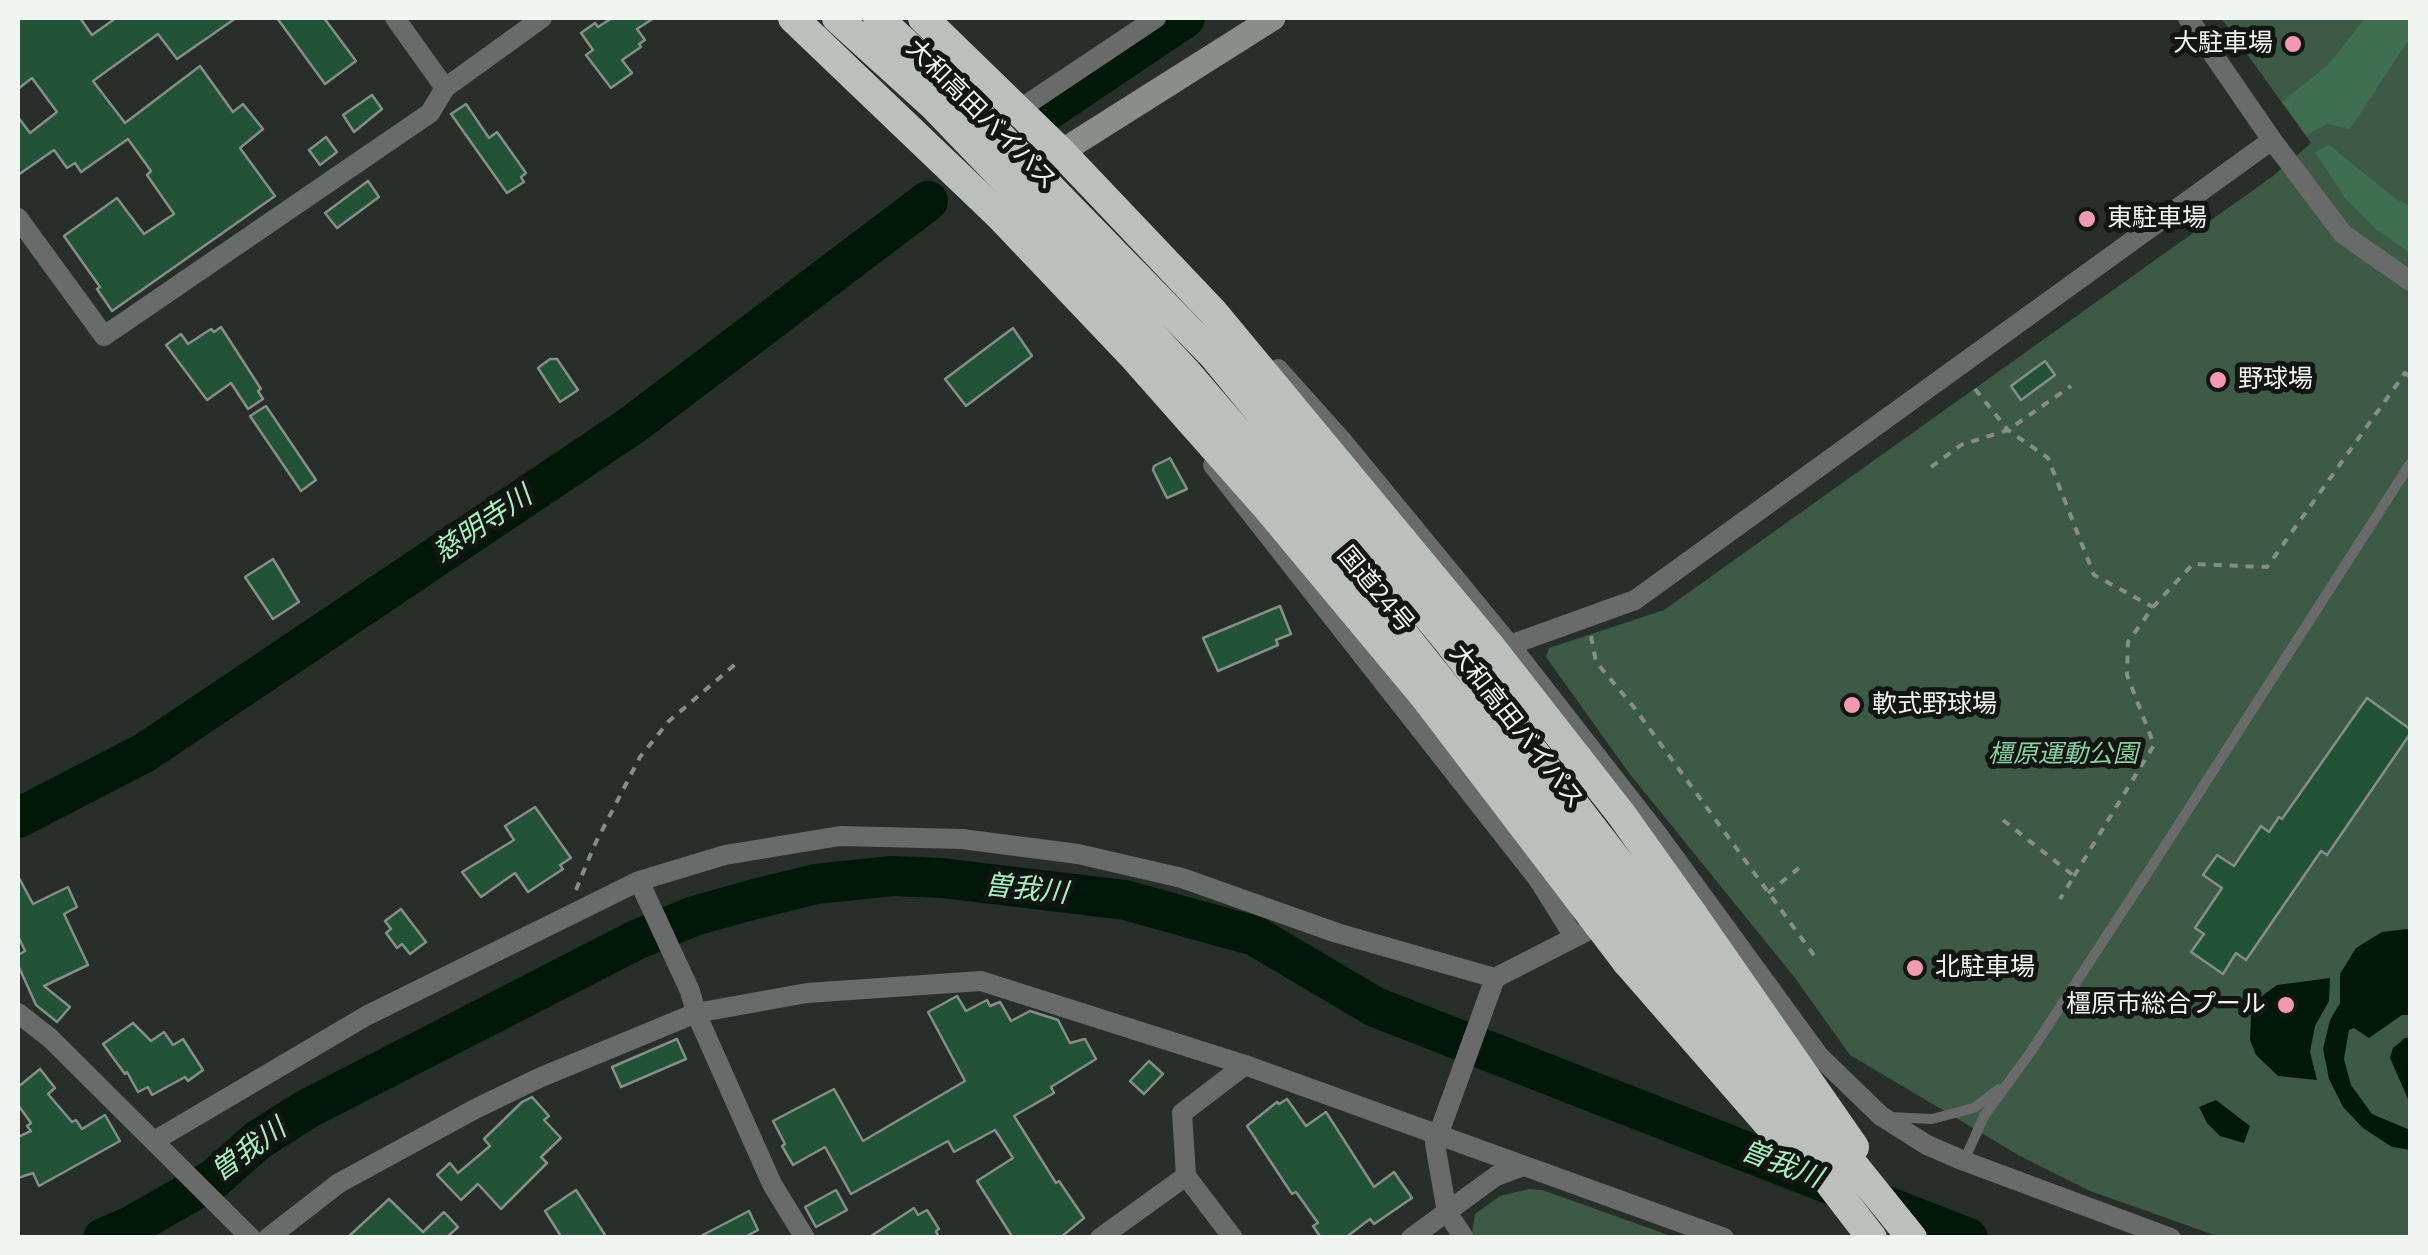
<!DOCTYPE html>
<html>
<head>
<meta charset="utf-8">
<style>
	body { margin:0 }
	#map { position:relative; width:2428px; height:1255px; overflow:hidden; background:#282e2a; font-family:Bitter,serif }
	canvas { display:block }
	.frame { position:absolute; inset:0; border:20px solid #f1f5f2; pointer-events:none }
</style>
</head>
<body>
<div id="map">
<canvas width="2428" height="1255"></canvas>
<div class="frame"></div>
</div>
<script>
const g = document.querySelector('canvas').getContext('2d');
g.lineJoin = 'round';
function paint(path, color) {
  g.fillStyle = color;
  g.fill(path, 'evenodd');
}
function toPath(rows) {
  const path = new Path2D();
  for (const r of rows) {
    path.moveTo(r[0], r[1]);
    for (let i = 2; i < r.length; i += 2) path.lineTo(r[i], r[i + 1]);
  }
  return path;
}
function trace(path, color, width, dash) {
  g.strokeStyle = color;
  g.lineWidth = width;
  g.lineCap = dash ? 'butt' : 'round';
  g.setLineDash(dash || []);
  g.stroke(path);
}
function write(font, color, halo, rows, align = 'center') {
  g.font = font + ' Bitter,"Noto Sans JP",serif';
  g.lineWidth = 10;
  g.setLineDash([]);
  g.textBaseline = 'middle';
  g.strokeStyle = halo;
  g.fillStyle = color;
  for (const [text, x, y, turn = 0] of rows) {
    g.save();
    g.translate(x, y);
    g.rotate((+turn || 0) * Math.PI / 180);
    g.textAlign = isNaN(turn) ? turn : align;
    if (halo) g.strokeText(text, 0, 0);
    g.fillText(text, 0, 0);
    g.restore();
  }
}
const green = toPath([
	[2221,18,2410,18,2410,1237,2220,1237,2090,1191,2020,1156,1850,1055,1795,978,1629,773,1546,657,1549,648,1664,610,2273,176,2311,143],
	[1529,1189,1542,1190,1674,1237,1476,1237,1472,1233,1475,1214,1500,1196]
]);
const forest = toPath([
	[2365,18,2410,18,2410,38,2350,129,2327,124,2306,135,2282,102,2329,64],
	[2329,145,2396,199,2410,206,2410,253,2377,230,2345,198,2315,152]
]);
const water = toPath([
	[2407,929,2410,930,2410,1015,2402,1015,2369,1038,2354,1028,2349,1030,2344,1059,2351,1085,2372,1114,2410,1130,2410,1150,2392,1147,2363,1128,2343,1107,2329,1079,2323,1049,2330,1020,2340,1003,2340,974,2356,948,2382,932],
	[2330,978,2329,1001,2315,1026,2310,1052,2317,1080,2278,1076,2256,1055,2250,1040,2251,1013,2262,996,2277,985],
	[2405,1038,2410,1038,2410,1099,2408,1099,2390,1058,2393,1048],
	[2216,1100,2250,1126,2244,1143,2220,1136,2207,1123,2199,1107]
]);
const river = toPath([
	[1050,109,1185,18],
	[18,818,144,753,631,426,928,201],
	[103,1238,133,1225,214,1179,258,1140,307,1109,636,940,694,916,755,899,816,884,892,876,942,878,1125,900,1255,936,1375,1007,1968,1238]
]);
const building = toPath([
	[18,18,80,18,92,35,116,18,236,18,177,59,158,34,93,81,125,123,200,66,233,112,243,104,263,129,240,148,275,196,112,311,97,289,100,287,64,236,117,198,144,234,174,214,147,175,151,171,128,139,81,172,75,163,67,168,54,150,18,175,18,117,30,133,57,112,32,78,18,89,18,18],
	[277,18,324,18,356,61,325,84,277,18],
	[612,18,654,18,637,29,645,40,639,44,641,47,622,60,632,73,611,88,586,55,593,50,581,33,595,23,598,27,612,18],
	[372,95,382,109,354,132,343,115,372,95],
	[466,104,489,138,497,132,526,173,521,177,524,182,507,193,451,114,466,104],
	[326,137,337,152,320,165,309,150,326,137],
	[368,181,379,197,337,228,325,213,368,181],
	[221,327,261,389,258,391,263,399,248,409,231,383,207,400,166,345,181,334,188,344,211,329,214,332,221,327],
	[1013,328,1032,356,966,406,945,379,1013,328],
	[557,359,578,390,560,402,538,368,550,359,557,359],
	[2045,361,2055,375,2021,400,2011,386,2045,361],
	[266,406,316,480,301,491,250,416,266,406],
	[1170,458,1187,489,1167,498,1153,470,1154,466,1170,458],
	[273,559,299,602,273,619,245,577,273,559],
	[1280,606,1291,634,1276,640,1278,645,1218,671,1203,638,1280,606],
	[2367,698,2410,729,2410,734,2327,855,2321,851,2246,960,2236,953,2223,974,2191,952,2204,934,2195,928,2222,888,2203,875,2217,855,2234,866,2261,826,2269,832,2279,817,2282,819,2367,698],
	[535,807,571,858,560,865,563,869,528,892,515,873,481,897,462,872,514,840,505,826,535,807],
	[18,876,33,904,68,887,77,907,64,914,88,965,44,986,70,1007,57,1022,36,1005,18,965,18,955,25,951,18,936,18,876],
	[401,909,426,942,410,954,402,944,397,948,386,933,391,929,385,921,401,909],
	[957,996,966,1011,987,1000,990,1006,1000,1002,1011,1021,1030,1011,1058,1020,1070,1043,1085,1039,1096,1059,1051,1087,1054,1093,1014,1116,1056,1183,1059,1181,1084,1218,1060,1238,1013,1238,977,1181,1013,1158,995,1130,954,1152,948,1141,851,1194,825,1147,793,1165,782,1146,785,1144,773,1121,834,1089,863,1141,965,1081,928,1012,957,996],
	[133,1023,151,1041,164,1032,173,1045,183,1039,203,1070,188,1081,185,1077,152,1095,148,1087,138,1092,127,1072,125,1074,103,1044,133,1023],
	[677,1039,686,1059,621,1087,612,1067,677,1039],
	[1149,1061,1163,1074,1144,1094,1130,1081,1149,1061],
	[40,1069,55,1088,48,1094,72,1122,76,1120,82,1129,105,1115,120,1141,39,1186,33,1173,18,1178,18,1137,31,1131,27,1126,31,1123,18,1105,18,1087,40,1069],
	[532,1097,549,1116,544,1120,561,1138,541,1157,547,1163,501,1209,478,1184,461,1200,437,1175,450,1163,458,1173,490,1146,484,1139,522,1102,532,1097],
	[1287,1099,1306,1126,1326,1112,1374,1187,1394,1172,1412,1198,1374,1224,1370,1219,1345,1238,1321,1238,1313,1226,1318,1223,1296,1192,1292,1194,1247,1126,1277,1102,1279,1104,1287,1099],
	[576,1190,607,1238,562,1238,545,1211,576,1190],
	[836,1190,847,1210,816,1227,805,1207,836,1190],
	[389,1199,423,1232,444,1212,458,1227,446,1238,347,1238,389,1199],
	[914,1208,918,1215,927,1210,939,1229,936,1231,939,1238,868,1238,914,1208],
	[749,1211,758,1230,743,1238,697,1238,749,1211]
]);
const path = toPath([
	[1975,389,2008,430,2048,458,2094,575,2153,607],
	[1931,467,1961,445,2008,430,2071,386],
	[1591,636,1596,662,1633,706,1816,958],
	[2003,820,2074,876,2060,899],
	[2074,876,2154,745,2127,675,2128,642,2153,607,2193,564,2267,567,2405,373,2410,377],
	[576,890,594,846,640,757,669,721,738,662],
	[1768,893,1799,868]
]);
const lane = toPath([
	[1889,1117,1932,1119,1974,1108,1999,1089],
	[1964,1161,1984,1116,2030,1053,2143,880,2410,464]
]);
const street = toPath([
	[395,18,445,88],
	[2188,18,2272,140,2343,234,2410,281],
	[1017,111,1156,18],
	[18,218,104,336,430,113,445,88,542,18],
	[1278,369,1345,444,1510,645,1658,835,1819,1056,1881,1116,1927,1145,1964,1161,2171,1238],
	[1213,465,1538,879,1573,935],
	[1510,645,1635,600,2272,140],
	[639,881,690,991,696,1013,772,1184,805,1238],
	[18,1013,50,1038,251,1238],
	[154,1141,366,1016,639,881,725,855,840,836,962,839,1078,854,1182,878,1337,933,1495,978],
	[268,1238,339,1183,475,1109,539,1078,696,1013,807,993,981,981,1245,1065,1724,1238],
	[1100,1238,1186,1176],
	[1233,1238,1186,1176,1182,1113,1245,1065],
	[1411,1238,1496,1176,1523,1166],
	[1464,1238,1447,1212,1435,1144,1495,978,1585,932]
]);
const secondary = toPath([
	[1061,152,1273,18]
]);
const highway = toPath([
	[793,18,1000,216,1135,358,1266,506,1425,697],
	[923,18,1061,152,1213,312,1489,645],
	[1693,915,1854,1147],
	[1627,962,1777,1134]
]);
const highwayBridge = toPath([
	[837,18,935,107,1063,240,1187,373,1306,512,1542,808,1872,1238],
	[878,18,950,85,1213,355,1449,642,1805,1105,1912,1238],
	[1489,645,1621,814,1693,915],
	[1425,697,1627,962]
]);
const markers = [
	[2293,44,10,"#f29aaf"],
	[2087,219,10,"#f29aaf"],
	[2218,380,10,"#f29aaf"],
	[1852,705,10,"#f29aaf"],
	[1915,968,10,"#f29aaf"],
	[2286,1005,10,"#f29aaf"]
];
const poiNames = [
	["大駐車場",2273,44,"right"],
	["東駐車場",2107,219],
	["野球場",2238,380],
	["軟式野球場",1872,705],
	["北駐車場",1935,968],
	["橿原市総合プール",2266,1005,"right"]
];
const streetNames = [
	["大和高田バイパス",981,115,45],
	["国道24号",1375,590,50],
	["大和高田バイパス",1516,727,52]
];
const parkNames = [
	["橿原運動公園",2063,755]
];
const waterNames = [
	["慈明寺川",483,525,-34],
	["曽我川",1026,890,6],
	["曽我川",249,1151,-36],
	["曽我川",1781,1165,21]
];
paint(green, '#3c5a46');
paint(forest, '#3f6f50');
paint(water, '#011809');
trace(river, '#011809', 40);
paint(building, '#235336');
trace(building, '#878e89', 2.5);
trace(path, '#888d89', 4, [8, 8]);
trace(lane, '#686b69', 10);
trace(street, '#686b69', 20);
trace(secondary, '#898e8a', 25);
trace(highway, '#bac1bc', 30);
trace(highwayBridge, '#bac1bc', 30);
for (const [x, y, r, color] of markers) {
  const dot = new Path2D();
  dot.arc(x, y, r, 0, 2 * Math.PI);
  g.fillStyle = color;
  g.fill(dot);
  trace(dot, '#131513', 4);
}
write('25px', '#f1f5f2', '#131513', poiNames, 'left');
write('25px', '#f1f5f2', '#131513', streetNames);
write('italic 25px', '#87d2a0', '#131513', parkNames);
write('italic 28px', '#a5f1bd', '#131513', waterNames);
</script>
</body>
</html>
